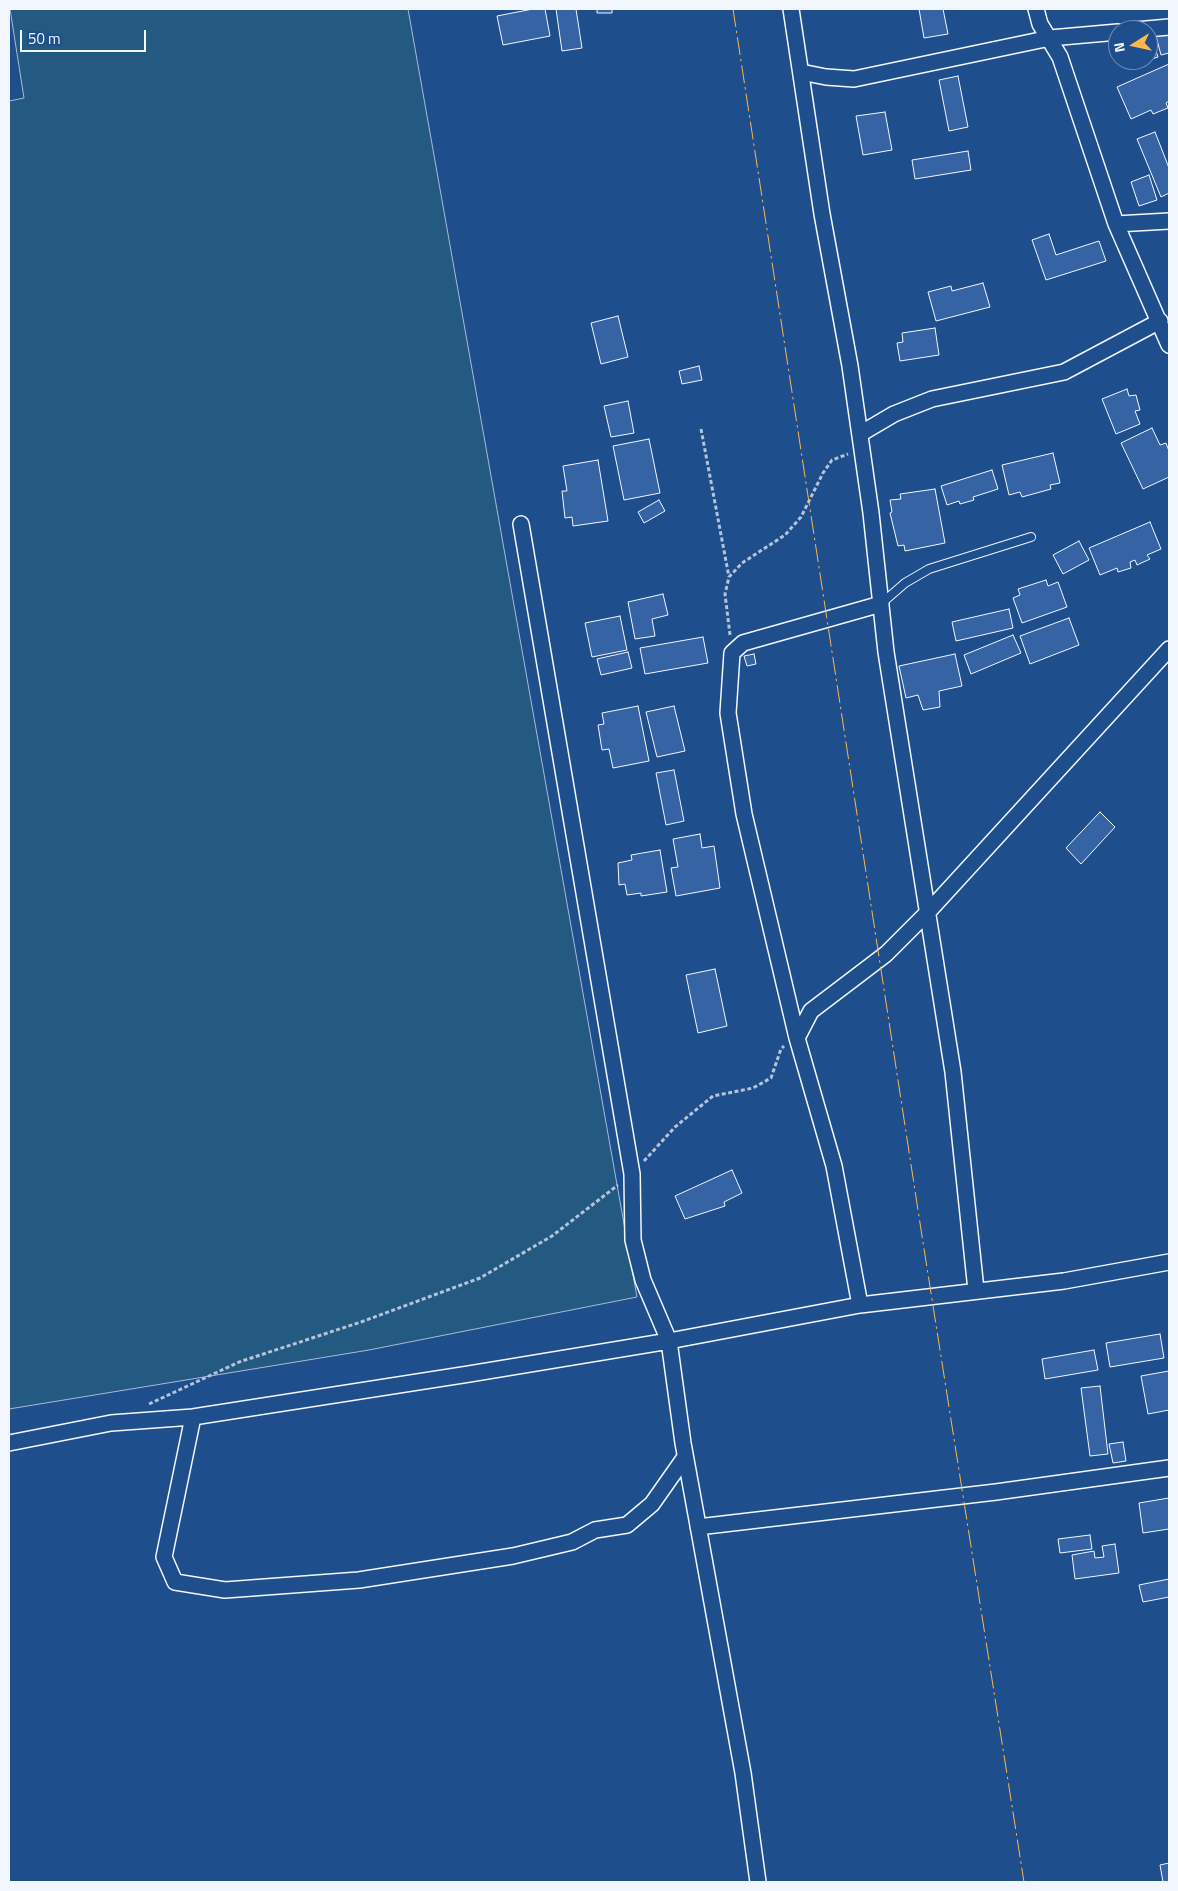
<!DOCTYPE html>
<html>
<head>
<meta charset="utf-8">
<style>
	body { margin:0 }
	#map { position:relative; width:1178px; height:1891px; overflow:hidden; background:#1f4e8c; font-family:"Titillium Web",sans-serif }
	canvas { display:block }
	.frame { position:absolute; inset:0; border:10px solid #f2f6ff; pointer-events:none }
	.north { position:absolute; left:1108px; top:20px; width:50px; height:50px; box-sizing:border-box; background:#1f4e8c; border:1px solid #7391ba; border-radius:50%; rotate:260deg; font-size:14px; font-weight:700; line-height:20px; text-align:center; color:#f2f6ff }
	.north::after { content:''; display:block; margin:auto; width:18px; height:22px; background:#ffb74d; clip-path:polygon(50% 0,100% 100%,50% 72%,0 100%) }
	.scale { position:absolute; left:20px; top:30px; width:126px; height:22px; box-sizing:border-box; border:2px solid #f2f6ff; border-top:0; padding-left:6px; font-size:15px; line-height:18px; white-space:nowrap; color:#f2f6ff; -webkit-text-stroke:4px #1f4e8c; paint-order:stroke }
</style>
</head>
<body>
<div id="map">
<canvas width="1178" height="1891"></canvas>
<div class="frame"></div>
<div class="north">N</div>
<div class="scale">50 m</div>
</div>
<script>
const g = document.querySelector('canvas').getContext('2d');
g.lineJoin = 'round';
function paint(path, color) {
  g.fillStyle = color;
  g.fill(path, 'evenodd');
}
function toPath(rows) {
  const path = new Path2D();
  for (const r of rows) {
    path.moveTo(r[0], r[1]);
    for (let i = 2; i < r.length; i += 2) path.lineTo(r[i], r[i + 1]);
  }
  return path;
}
function trace(path, color, width, dash) {
  g.strokeStyle = color;
  g.lineWidth = width;
  g.lineCap = dash ? 'butt' : 'round';
  g.setLineDash(dash || []);
  g.stroke(path);
}
const green = toPath([
	[10,9,408,9,637,1297,369,1350,9,1409,9,101,24,98,10,9]
]);
const building = toPath([
	[533,9,545,9,550,36,503,45,497,16,533,9],
	[556,9,576,9,582,48,562,51,556,9],
	[597,9,612,9,612,13,597,13,597,9],
	[919,9,943,9,948,34,924,38,919,9],
	[1169,33,1169,53,1161,55,1156,36,1169,33],
	[1152,39,1158,57,1142,62,1142,60,1148,60,1148,41,1152,39],
	[1169,64,1169,101,1166,103,1168,108,1153,114,1151,110,1131,119,1117,87,1169,64],
	[958,76,968,127,949,131,939,80,958,76],
	[885,112,892,150,863,155,856,116,885,112],
	[1155,132,1169,168,1169,193,1161,197,1137,139,1155,132],
	[968,151,971,170,915,179,912,160,968,151],
	[1149,175,1157,200,1139,206,1131,182,1149,175],
	[1049,234,1056,255,1099,241,1106,261,1046,280,1032,240,1049,234],
	[983,283,990,307,936,321,928,292,951,286,952,291,983,283],
	[618,316,628,357,601,364,591,323,618,316],
	[935,328,939,355,900,361,897,343,903,342,902,333,935,328],
	[699,366,702,380,682,384,679,371,699,366],
	[1127,389,1129,396,1136,395,1140,410,1135,411,1140,424,1116,434,1102,399,1127,389],
	[628,401,634,433,611,437,604,406,628,401],
	[1152,428,1160,445,1166,443,1169,451,1169,477,1143,489,1121,443,1152,428],
	[649,439,660,493,624,500,613,446,649,439],
	[1053,453,1060,483,1050,485,1051,489,1022,497,1020,492,1009,495,1002,465,1053,453],
	[598,460,608,521,573,526,572,517,565,518,562,491,567,491,563,466,598,460],
	[992,470,998,489,973,497,974,500,960,504,959,501,947,505,941,486,992,470],
	[935,489,945,543,905,551,904,545,898,546,890,513,892,512,890,500,901,499,900,494,935,489],
	[659,500,665,511,644,523,638,512,659,500],
	[1150,522,1161,549,1147,555,1150,559,1137,565,1135,560,1130,562,1131,568,1118,572,1117,568,1100,575,1089,548,1150,522],
	[1079,541,1089,560,1063,574,1053,555,1079,541],
	[1046,580,1048,586,1058,582,1067,607,1022,623,1013,598,1020,595,1018,589,1046,580],
	[663,594,668,615,652,619,655,636,635,639,628,602,663,594],
	[1009,609,1013,628,956,641,952,622,1009,609],
	[620,616,627,650,592,657,585,623,620,616],
	[1069,618,1079,645,1030,664,1020,636,1069,618],
	[1013,635,1021,653,971,674,964,655,1013,635],
	[703,637,708,663,645,674,640,648,703,637],
	[628,652,632,668,601,675,597,659,628,652],
	[754,654,756,664,747,666,744,656,754,654],
	[955,654,962,686,939,691,940,707,923,710,918,695,906,698,899,666,955,654],
	[638,706,649,761,613,768,609,749,602,750,598,725,604,724,602,713,638,706],
	[674,706,685,751,657,757,646,712,674,706],
	[674,770,684,821,666,825,656,773,674,770],
	[1100,812,1115,827,1081,864,1066,848,1100,812],
	[700,834,702,848,714,846,720,888,676,896,671,868,678,867,673,839,700,834],
	[660,850,667,892,641,896,641,893,627,895,625,884,619,885,618,863,632,860,631,855,660,850],
	[715,969,727,1026,698,1033,686,975,715,969],
	[732,1170,742,1193,724,1202,725,1206,685,1219,675,1196,732,1170],
	[1160,1334,1164,1358,1110,1367,1106,1343,1160,1334],
	[1094,1350,1098,1370,1045,1379,1042,1359,1094,1350],
	[1169,1371,1169,1410,1148,1414,1141,1376,1169,1371],
	[1100,1386,1108,1454,1090,1456,1081,1388,1100,1386],
	[1123,1442,1126,1461,1113,1463,1109,1444,1123,1442],
	[1169,1498,1169,1529,1143,1533,1139,1503,1169,1498],
	[1090,1535,1092,1549,1060,1553,1058,1539,1090,1535],
	[1115,1544,1119,1573,1075,1579,1072,1555,1094,1551,1095,1558,1104,1557,1102,1546,1115,1544],
	[1169,1579,1169,1597,1143,1602,1139,1585,1169,1579],
	[1169,1863,1169,1882,1163,1882,1160,1865,1169,1863]
]);
const path = toPath([
	[701,429,729,577],
	[730,635,725,594,729,577,742,563,785,535,801,517,823,473,832,460,848,454],
	[644,1161,675,1127,713,1096,753,1088,771,1078,781,1049,784,1046],
	[149,1404,239,1362,361,1322,480,1278,552,1236,618,1185]
]);
const lane = toPath([
	[882,603,905,583,929,569,1031,537]
]);
const street = toPath([
	[791,9,822,214,850,366,871,513,886,652,953,1072,976,1290],
	[1036,9,1040,24,1060,57,1116,224,1169,345],
	[1135,30,1169,27],
	[801,72,826,77,854,79,1050,38,1118,32],
	[1116,224,1169,221],
	[860,434,894,414,932,399,1064,372,1160,321],
	[521,524,632,1174,633,1240,643,1280,669,1341,683,1443,743,1773,758,1882],
	[797,1038,811,1011,886,954,928,912,1169,649],
	[860,1305,834,1166,797,1038,744,814,728,713,732,653,743,643,881,604],
	[193,1417,164,1557,175,1582,225,1590,359,1580,513,1556,572,1542,595,1530,627,1525,652,1504,685,1457],
	[9,1443,111,1423,193,1417,469,1374,669,1341,860,1305,1064,1281,1169,1262],
	[698,1527,996,1492,1169,1468]
]);
const power = toPath([
	[733,9,922,1236,1024,1882]
]);
paint(green, '#245a82');
trace(green, '#a8bbd7', 1);
paint(building, '#3563a3');
trace(building, '#f2f6ff', 1);
trace(lane, '#f2f6ff', 10);
trace(street, '#f2f6ff', 18);
trace(path, '#b3c4dc', 3, [4, 2.5]);
trace(lane, '#1f4e8c', 8);
trace(street, '#1f4e8c', 15);
trace(power, '#ffb74d', 1, [18, 4, 2.5, 4]);
</script>
</body>
</html>
